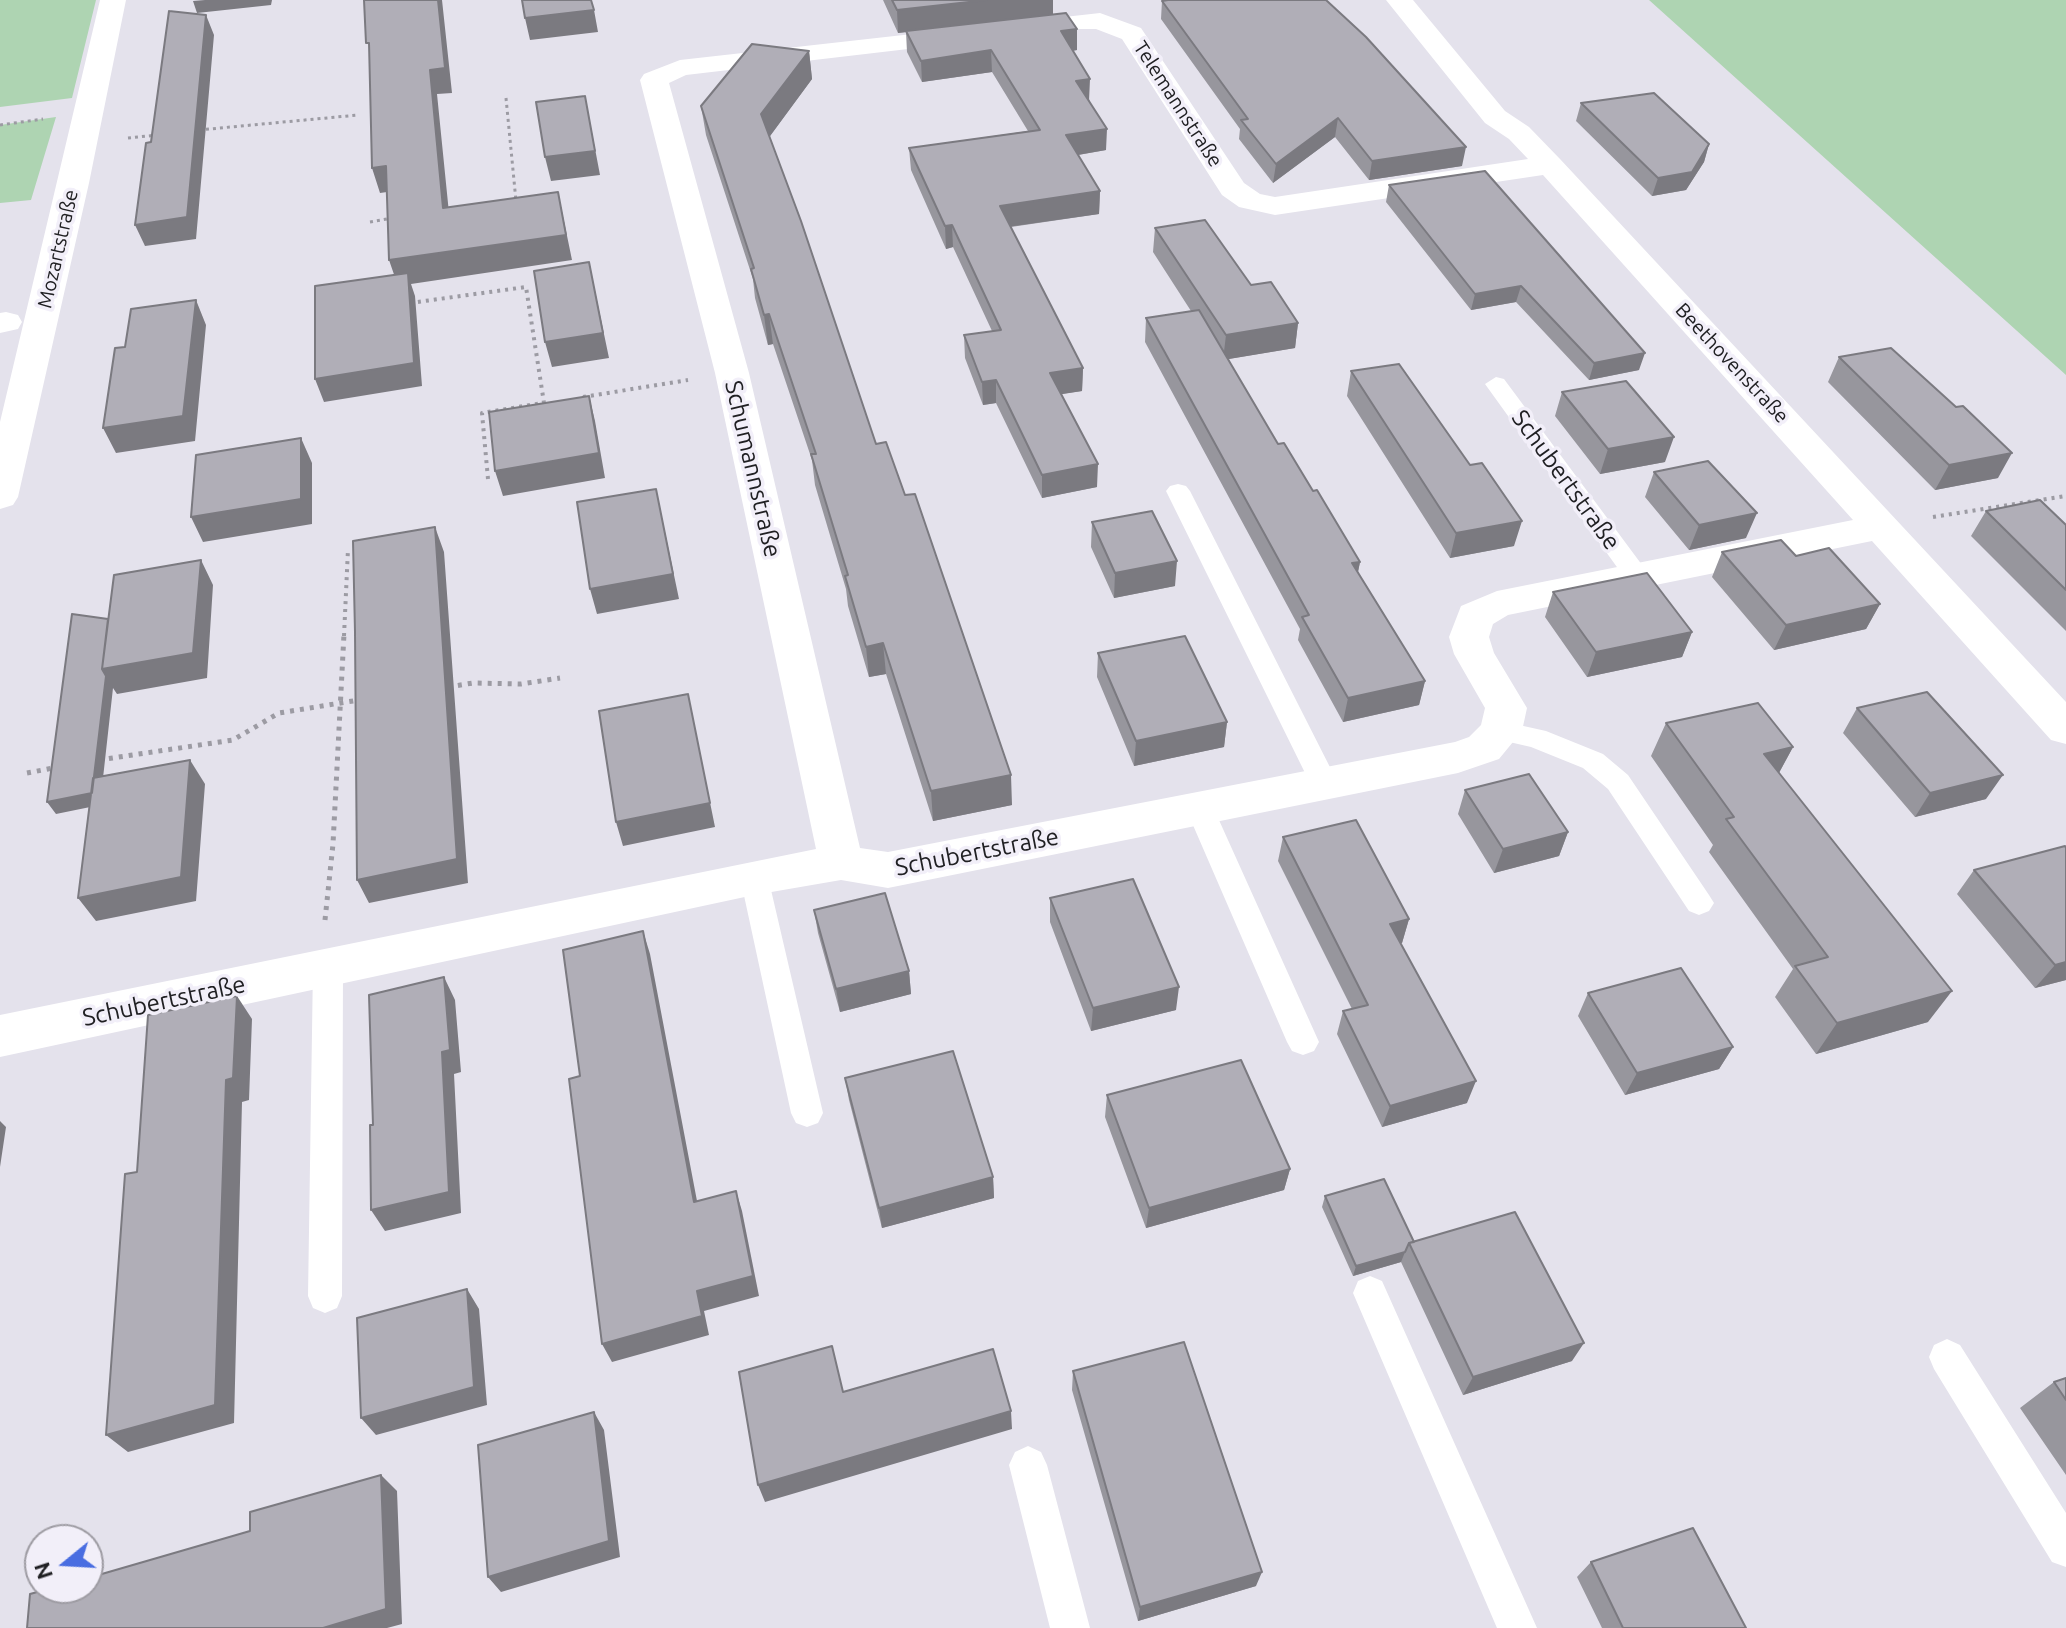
<!DOCTYPE html>
<html>
<head>
<meta charset="utf-8">
<style>
	body { margin:0 }
	#map { position:relative; width:2066px; height:1628px; overflow:hidden; background:#e4e2ec; font-family:Ubuntu,sans-serif }
	canvas { display:block }
	.north { position:absolute; left:24px; top:1524px; width:80px; height:80px; box-sizing:border-box; background:#f2eff9; border:2px solid #9e9ca3; border-radius:50%; rotate:252deg; font-size:22px; font-weight:700; line-height:32px; text-align:center; color:#202023 }
	.north::after { content:''; display:block; margin:auto; width:28px; height:36px; background:#496de1; clip-path:polygon(50% 0,100% 100%,50% 72%,0 100%) }
</style>
</head>
<body>
<div id="map">
<canvas width="2066" height="1628"></canvas>
<div class="north">N</div>
</div>
<script>
const g = document.querySelector('canvas').getContext('2d');
g.lineJoin = 'round';
function paint(path, color) {
  g.fillStyle = color;
  g.fill(path, 'evenodd');
}
function toPath(rows) {
  const path = new Path2D();
  for (const r of rows) {
    path.moveTo(r[0], r[1]);
    for (let i = 2; i < r.length; i += 2) path.lineTo(r[i], r[i + 1]);
  }
  return path;
}
function trace(path, color, width, dash) {
  g.strokeStyle = color;
  g.lineWidth = width;
  g.lineCap = dash ? 'butt' : 'round';
  g.setLineDash(dash || []);
  g.stroke(path);
}
function write(font, color, halo, rows, align = 'center') {
  g.font = font + ' Ubuntu,sans-serif';
  g.lineWidth = 7;
  g.setLineDash([]);
  g.textBaseline = 'middle';
  g.strokeStyle = halo;
  g.fillStyle = color;
  for (const [text, x, y, turn = 0] of rows) {
    g.save();
    g.translate(x, y);
    g.rotate((+turn || 0) * Math.PI / 180);
    g.textAlign = isNaN(turn) ? turn : align;
    if (halo) g.strokeText(text, 0, 0);
    g.fillText(text, 0, 0);
    g.restore();
  }
}
const green = toPath([
	[0,0,96,0,72,98,0,107],
	[1649,0,2066,0,2066,375],
	[56,117,31,200,0,203,0,125]
]);
const pathFar2 = toPath([
	[506,98,516,201],
	[0,125,43,119],
	[199,130,358,115],
	[128,138,158,135],
	[370,222,393,218]
]);
const pathFar1 = toPath([
	[410,303,526,287,544,403],
	[583,397,688,380],
	[488,479,482,413,542,403],
	[1933,517,2066,496],
	[344,636,348,549]
]);
const path = toPath([
	[448,687,473,683,521,684,560,678],
	[99,760,233,740,279,713,359,700],
	[27,773,58,767],
	[325,920,333,844,344,634]
]);
const lane = toPath([
	[1496,377,1504,379,1645,569,1648,575,1645,581,1636,583,1627,581,1485,384,1496,377],
	[1178,484,1186,486,1190,491,1337,781,1333,788,1323,791,1313,788,1309,781,1166,491,1170,486,1178,484],
	[1501,721,1546,731,1603,754,1628,775,1709,895,1714,903,1709,911,1699,915,1689,911,1608,789,1583,768,1531,747,1492,738,1488,731,1492,724,1501,721],
	[1200,798,1210,801,1214,809,1319,1042,1314,1051,1303,1055,1292,1051,1287,1042,1186,809,1190,801,1200,798],
	[754,866,764,869,768,877,823,1113,818,1123,807,1127,796,1123,791,1113,740,877,744,869,754,866],
	[328,954,339,957,343,966,342,1296,337,1308,325,1313,313,1308,308,1296,313,966,317,957,328,954],
	[1370,1276,1382,1281,1537,1628,1497,1628,1353,1293,1358,1281,1370,1276],
	[1947,1339,1960,1345,2066,1513,2066,1567,2052,1562,1934,1369,1929,1357,1934,1345,1947,1339],
	[1028,1446,1041,1452,1047,1465,1090,1628,1050,1628,1009,1465,1015,1452,1028,1446]
]);
const street = toPath([
	[100,0,126,0,89,183,18,497,13,505,0,509,0,422,100,0],
	[1386,0,1413,0,1505,111,1529,127,1560,159,2066,702,2066,744,2051,740,1872,541,1508,615,1493,624,1489,637,1494,653,1527,708,1522,731,1499,759,1458,773,888,888,841,880,754,895,0,1057,0,1015,816,849,715,373,640,80,644,74,680,60,1100,13,1141,28,1244,183,1260,194,1275,197,1528,159,1509,139,1485,123,1386,0],
	[1079,29,1096,29,1122,39,1222,195,1239,207,1275,215,1543,175,1853,520,1497,591,1461,606,1449,637,1454,654,1485,708,1481,725,1469,737,1455,742,888,852,860,848,749,373,669,83,686,75,1079,29],
	[6,312,18,315,22,322,18,329,0,333,0,313,6,312]
]);
const wall = toPath([
	[883,0,1053,0,1053,14,1077,50,1073,51,1106,150,1078,155,1100,191,1099,214,1011,227,1083,368,1082,391,1061,394,1097,487,1042,498,996,403,983,405,965,358,964,335,992,331,953,247,946,249,911,170,909,148,1028,131,992,72,922,82,907,52,906,32,898,33],
	[1162,1,1462,166,1369,180,1335,137,1273,183,1239,139,1240,129,1161,19],
	[809,51,812,79,769,137,876,444,1012,805,933,821,886,674,869,677,848,606,846,589,815,485,812,460,773,344,768,345,755,298,753,279,706,135,701,106],
	[1581,103,1709,144,1704,162,1686,190,1652,196,1576,121],
	[1389,185,1639,370,1589,380,1516,302,1471,310,1386,202],
	[1155,228,1251,285,1298,323,1295,348,1228,359,1278,444,1313,491,1360,562,1358,572,1425,681,1419,705,1343,722,1298,640,1300,629,1145,342,1146,318,1191,311,1153,252],
	[1839,357,1998,478,1935,490,1828,382],
	[1351,371,1470,465,1514,546,1450,558,1347,396],
	[1562,392,1665,462,1600,474,1555,416],
	[1654,472,1746,538,1689,550,1645,497],
	[1986,511,2066,525,2066,631,1971,536],
	[1092,522,1175,586,1114,598,1091,547],
	[1722,552,1796,556,1880,604,1866,629,1774,650,1712,577],
	[1553,592,1692,632,1682,657,1587,677,1545,617],
	[1098,653,1227,722,1224,747,1134,766,1097,677],
	[1857,708,1986,799,1915,817,1843,733],
	[1666,723,1793,747,1779,773,1928,1022,1816,1054,1775,997,1793,969,1709,852,1713,845,1651,756],
	[1465,790,1568,832,1559,856,1494,873,1458,814],
	[1283,837,1409,919,1402,943,1400,943,1467,1103,1382,1127,1337,1034,1343,1011,1352,1009,1278,861],
	[2066,848,2066,980,2035,988,1957,894,1974,870],
	[1050,898,1176,1010,1091,1031,1050,922],
	[814,910,909,971,911,994,840,1012,818,933],
	[1588,993,1733,1047,1719,1069,1625,1095,1578,1016],
	[845,1078,993,1177,994,1198,882,1228,849,1100],
	[1107,1095,1290,1169,1284,1190,1146,1228,1105,1117],
	[1325,1196,1414,1242,1572,1361,1463,1395,1401,1262,1353,1276,1322,1207],
	[1073,1371,1256,1586,1138,1621,1072,1390],
	[2066,1378,2066,1475,2020,1408,2054,1382],
	[1591,1562,1746,1628,1602,1628,1577,1577]
]);
const shadedWall = toPath([
	[205,0,272,0,271,5,197,13,193,1],
	[438,0,442,0,452,93,437,94,451,233,443,208,430,70],
	[987,0,1053,0,1053,15,898,33,897,10],
	[594,10,598,32,530,40,525,18],
	[206,15,214,35,196,239,145,246,135,225],
	[1077,29,1077,50,1061,52,1061,31],
	[991,50,992,72,922,82,921,61],
	[809,51,812,79,765,143,761,114],
	[1090,79,1089,101,1076,81],
	[585,96,600,175,551,181,545,157],
	[1338,118,1335,137,1273,183,1276,164],
	[1107,129,1106,150,1066,157,1066,135],
	[1709,144,1704,162,1686,190,1652,196,1658,178],
	[1466,147,1462,166,1369,180,1372,161],
	[386,166,394,191,380,193,372,168],
	[1100,191,1099,214,1000,228,1000,206],
	[558,192,572,260,411,284,415,296,422,386,324,402,315,379,398,286,389,260],
	[952,225,953,247,946,249,945,226],
	[589,262,609,358,552,367,545,342],
	[1521,286,1516,302,1471,310,1475,294],
	[196,300,206,325,195,441,116,453,103,428],
	[769,314,773,344,768,345,764,315],
	[1298,323,1295,348,1223,360,1226,335],
	[1645,353,1639,370,1589,380,1594,363],
	[1083,368,1082,391,1050,396,1050,373],
	[996,380,996,403,983,405,982,382],
	[589,396,595,421,605,478,503,496,495,471],
	[1674,437,1665,462,1600,474,1608,449],
	[301,438,312,463,312,524,203,542,191,517],
	[2012,453,1998,478,1935,490,1949,465],
	[1098,464,1097,487,1042,498,1042,475],
	[656,489,679,599,597,614,590,589],
	[1757,513,1746,538,1689,550,1699,525],
	[1522,521,1514,546,1450,558,1456,533],
	[435,527,444,552,468,883,369,903,357,880],
	[201,560,213,585,207,678,117,694,113,688,100,805,56,814,47,802,102,669],
	[1177,561,1175,586,1114,598,1115,573],
	[1360,562,1355,586,1352,563],
	[1880,604,1866,629,1774,650,1786,625],
	[1692,632,1682,657,1587,677,1596,652],
	[883,643,886,674,869,677,866,647],
	[1425,681,1419,705,1343,722,1348,698],
	[688,694,715,827,623,846,616,822],
	[1227,722,1224,747,1134,766,1136,741],
	[1793,747,1775,780,1764,754],
	[190,760,205,784,196,901,96,921,78,898],
	[1011,775,1012,805,933,821,931,791],
	[2003,775,1986,799,1915,817,1930,793],
	[1568,832,1559,856,1494,873,1503,849],
	[1409,919,1402,943,1383,947,1390,924],
	[643,931,650,954,701,1222,694,1202],
	[2066,962,2066,980,2035,988,2055,965],
	[909,971,911,994,840,1012,836,989],
	[444,977,455,1000,461,1072,454,1074,461,1213,385,1231,371,1210,442,1052],
	[1179,987,1176,1010,1091,1031,1093,1008],
	[1952,991,1928,1022,1816,1054,1837,1023],
	[237,996,252,1019,249,1100,242,1102,234,1423,128,1452,106,1435,226,1080],
	[1733,1047,1719,1069,1625,1095,1637,1073],
	[1476,1081,1467,1103,1382,1127,1390,1106],
	[0,1121,6,1127,0,1167],
	[1290,1169,1284,1190,1146,1228,1149,1208],
	[993,1177,994,1198,882,1228,879,1208],
	[736,1191,742,1211,759,1296,704,1311,709,1335,612,1362,602,1344,697,1291],
	[1405,1252,1401,1262,1353,1276,1356,1266],
	[467,1289,479,1309,487,1405,376,1435,361,1418],
	[1584,1343,1572,1361,1463,1395,1473,1377],
	[1011,1411,1012,1429,765,1502,758,1485],
	[594,1412,604,1430,620,1557,501,1592,488,1577],
	[381,1475,397,1491,402,1624,387,1628,323,1628],
	[1262,1572,1256,1586,1138,1621,1140,1607]
]);
const building = toPath([
	[364,0,438,0,445,68,430,70,443,208,558,192,566,235,389,260,386,166,372,168,369,43,366,43,364,0],
	[522,0,591,0,594,10,525,18,522,0],
	[892,0,987,0,897,10,892,0],
	[1168,0,1326,0,1366,37,1466,147,1372,161,1338,118,1276,164,1241,120,1248,119,1162,1,1168,0],
	[169,11,206,15,187,217,135,225,146,143,151,142,169,11],
	[1066,13,1077,29,1061,31,1090,79,1076,81,1107,129,1066,135,1100,191,1000,206,1083,368,1050,373,1098,464,1042,475,996,380,982,382,964,335,1001,330,952,225,945,226,909,148,1040,130,991,50,921,61,906,31,1066,13],
	[752,44,809,51,761,114,801,221,876,444,886,442,905,495,915,494,1011,775,931,791,883,643,866,647,845,576,848,575,811,454,816,454,769,314,764,315,751,269,754,268,701,106,752,44],
	[1654,93,1709,144,1692,172,1658,178,1581,103,1654,93],
	[585,96,595,151,545,157,536,102,585,96],
	[1485,171,1645,353,1594,363,1521,286,1475,294,1389,185,1485,171],
	[1205,220,1251,285,1271,282,1298,323,1226,335,1155,228,1205,220],
	[589,262,603,333,545,342,534,271,589,262],
	[408,273,414,363,315,379,315,286,408,273],
	[196,300,183,416,103,428,115,348,125,347,131,309,196,300],
	[1199,310,1278,444,1284,443,1313,491,1317,490,1360,562,1352,563,1425,681,1348,698,1302,617,1309,615,1146,318,1199,310],
	[1891,348,1956,407,1963,406,2012,453,1949,465,1839,357,1891,348],
	[1399,364,1470,465,1482,463,1522,521,1456,533,1351,371,1399,364],
	[1626,381,1674,437,1608,449,1562,392,1626,381],
	[589,396,599,453,495,471,489,412,589,396],
	[301,438,301,499,191,517,196,455,301,438],
	[1708,461,1757,513,1699,525,1654,472,1708,461],
	[656,489,673,574,590,589,577,502,656,489],
	[2040,500,2066,525,2066,590,1986,511,2040,500],
	[1152,511,1177,561,1115,573,1092,522,1152,511],
	[435,527,457,859,357,880,355,632,353,541,435,527],
	[1781,540,1796,556,1829,548,1880,604,1786,625,1722,552,1781,540],
	[201,560,193,653,102,669,114,575,201,560],
	[1647,573,1692,632,1596,652,1553,592,1647,573],
	[72,614,108,619,102,669,106,676,92,793,47,802,72,614],
	[1185,636,1227,722,1136,741,1098,653,1185,636],
	[1927,692,2003,775,1930,793,1857,708,1927,692],
	[688,694,710,803,616,822,599,711,688,694],
	[1758,703,1793,747,1764,754,1952,991,1837,1023,1795,966,1828,957,1726,819,1734,817,1666,723,1758,703],
	[190,760,181,877,78,898,93,778,190,760],
	[1529,774,1568,832,1503,849,1465,790,1529,774],
	[1356,820,1409,919,1390,924,1476,1081,1390,1106,1343,1011,1368,1005,1283,837,1356,820],
	[2065,846,2066,848,2066,962,2055,965,1974,870,2065,846],
	[1133,879,1179,987,1093,1008,1050,898,1133,879],
	[885,893,909,971,836,989,814,910,885,893],
	[643,931,694,1202,736,1191,753,1276,697,1291,702,1316,602,1344,569,1079,580,1076,563,950,643,931],
	[1681,968,1733,1047,1637,1073,1588,993,1681,968],
	[444,977,450,1050,442,1052,449,1192,371,1210,370,1125,373,1125,369,995,444,977],
	[237,996,233,1078,226,1080,215,1405,106,1435,125,1174,137,1172,148,1015,237,996],
	[953,1051,993,1177,879,1208,845,1078,953,1051],
	[1241,1060,1290,1169,1149,1208,1107,1095,1241,1060],
	[1384,1179,1414,1242,1409,1243,1405,1252,1356,1266,1325,1196,1384,1179],
	[1515,1212,1584,1343,1473,1377,1409,1243,1515,1212],
	[467,1289,474,1387,361,1418,357,1318,467,1289],
	[1184,1342,1262,1572,1140,1607,1073,1371,1184,1342],
	[832,1346,843,1392,993,1349,1011,1411,758,1485,739,1372,832,1346],
	[2066,1378,2066,1400,2054,1382,2066,1378],
	[594,1412,609,1541,488,1577,478,1445,594,1412],
	[381,1475,386,1609,323,1628,27,1628,30,1594,52,1588,88,1588,88,1578,250,1531,250,1512,381,1475],
	[1693,1528,1746,1628,1623,1628,1591,1562,1693,1528]
]);
const farStreetnames = [
	["Telemannstraße",1178,104,57],
	["Mozartstraße",58,249,-77],
	["Beethovenstraße",1732,363,47]
];
const streetNames = [
	["Schumannstraße",753,469,77],
	["Schubertstraße",1566,480,54],
	["Schubertstraße",977,852,-11],
	["Schubertstraße",164,1001,-12]
];
paint(green, '#aed4b2');
trace(pathFar2, '#9c9ba3', 3, [3, 4]);
trace(pathFar1, '#9c9ba3', 4, [3, 5]);
trace(path, '#9c9ba3', 5, [4, 6]);
paint(lane, '#fff');
paint(street, '#fff');
paint(wall, '#97969d');
paint(shadedWall, '#7b7a80');
paint(building, '#b0aeb7');
trace(building, '#7b7a80', 2);
write('20px', '#202023', '#f2eff9', farStreetnames);
write('24px', '#202023', '#f2eff9', streetNames);
</script>
</body>
</html>
